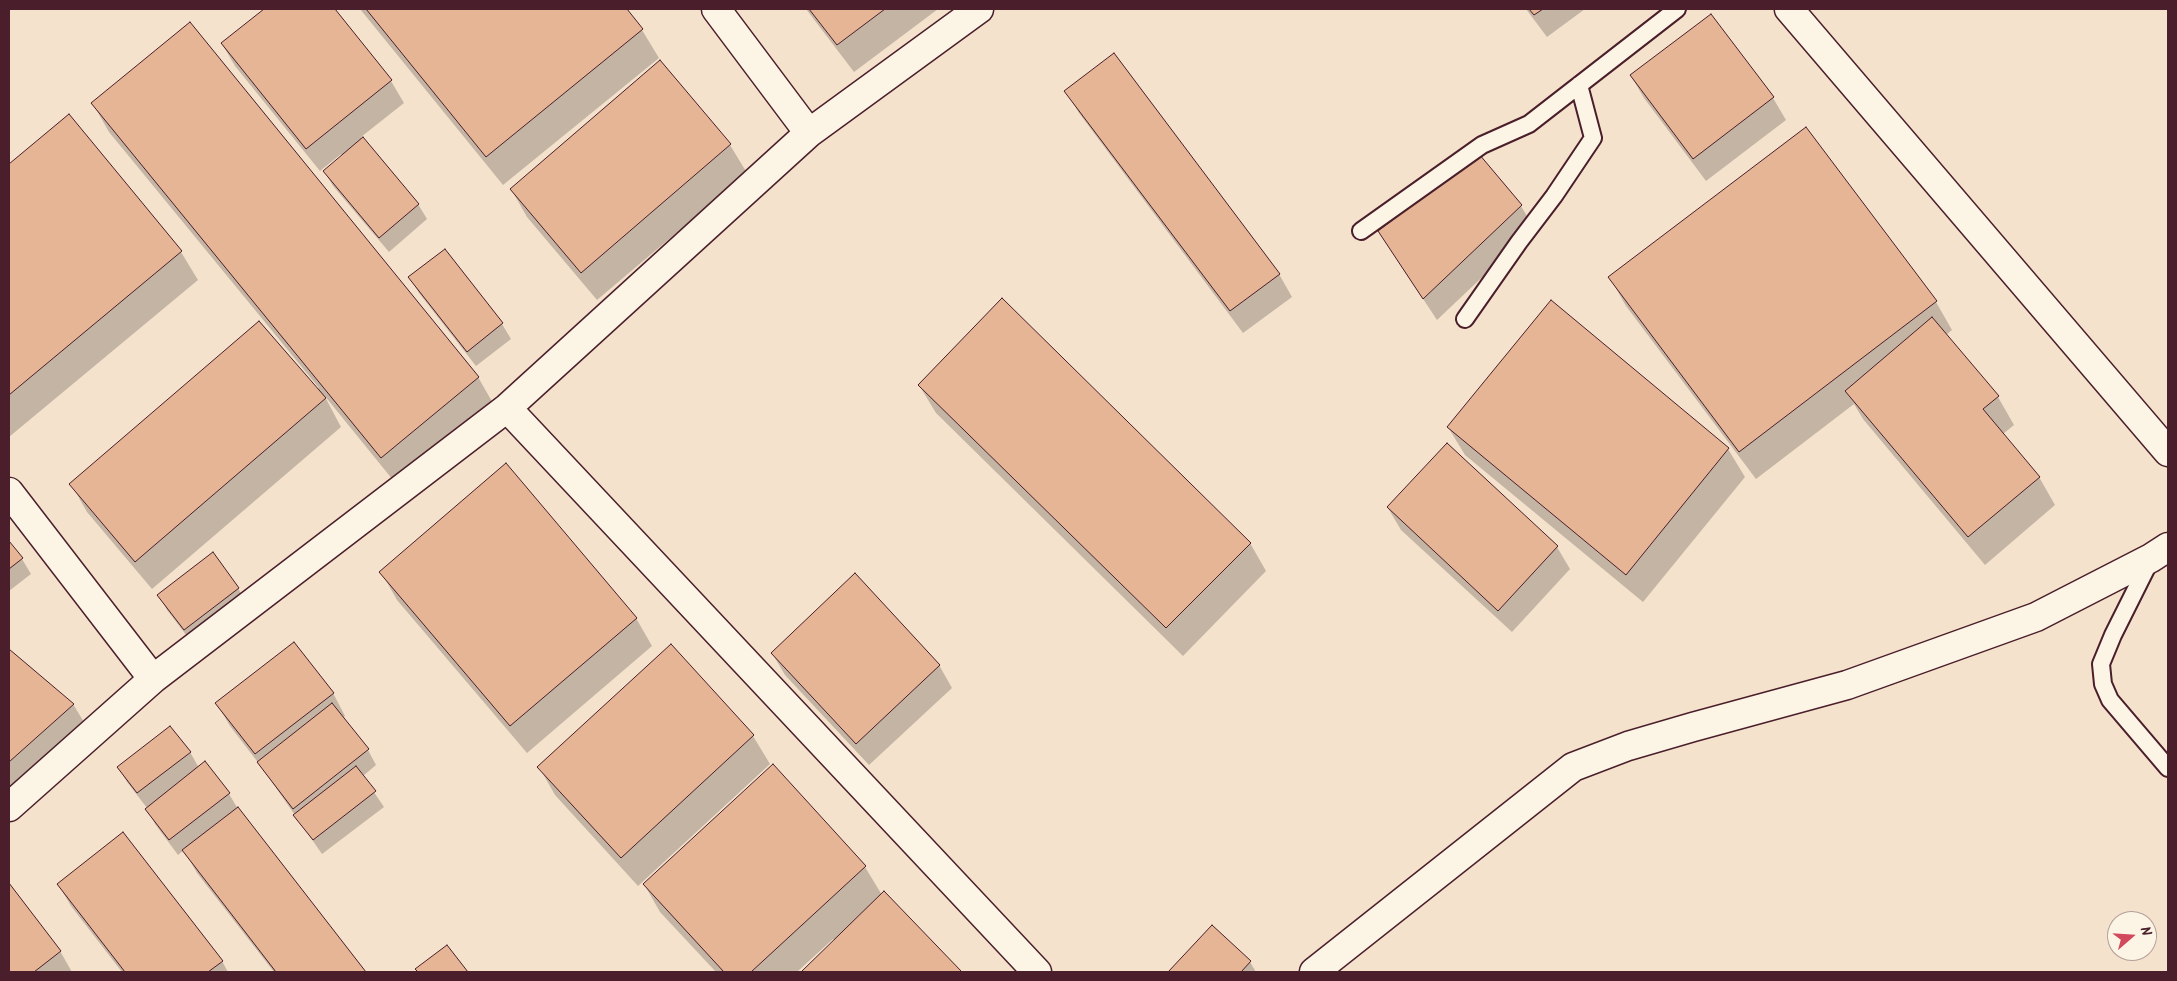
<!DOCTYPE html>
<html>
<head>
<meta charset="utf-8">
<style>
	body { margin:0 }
	#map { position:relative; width:2177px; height:981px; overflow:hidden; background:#fcf5e5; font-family:Kalam,sans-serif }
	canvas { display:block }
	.frame { position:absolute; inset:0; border:10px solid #4a1f2b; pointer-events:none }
	.north { position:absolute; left:2107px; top:911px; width:50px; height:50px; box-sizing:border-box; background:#fcf5e5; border:1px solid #b59f9b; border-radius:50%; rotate:71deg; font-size:14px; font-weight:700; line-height:20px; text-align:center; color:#4a1f2b }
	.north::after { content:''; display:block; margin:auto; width:18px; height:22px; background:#d1495b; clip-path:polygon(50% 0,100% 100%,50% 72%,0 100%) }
</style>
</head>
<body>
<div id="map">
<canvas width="2177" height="981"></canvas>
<div class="frame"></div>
<div class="north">N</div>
</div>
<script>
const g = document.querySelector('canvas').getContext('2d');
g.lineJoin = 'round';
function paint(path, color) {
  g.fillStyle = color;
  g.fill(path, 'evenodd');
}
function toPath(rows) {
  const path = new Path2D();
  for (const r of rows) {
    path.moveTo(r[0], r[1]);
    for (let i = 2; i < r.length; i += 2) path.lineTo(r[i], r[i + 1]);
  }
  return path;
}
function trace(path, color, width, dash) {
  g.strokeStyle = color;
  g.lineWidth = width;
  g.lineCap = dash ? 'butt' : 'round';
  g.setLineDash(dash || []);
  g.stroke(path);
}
const built = toPath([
	[9,9,2168,9,2168,972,9,972],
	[2117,921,2147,921,2147,951,2117,951]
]);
const shadow = toPath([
	[265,9,333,9,391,81,404,103,361,137,418,204,427,219,389,252,333,186,324,171,342,156,341,154,320,171,235,66,222,44],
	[360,9,625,9,642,30,659,58,503,185],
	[806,9,938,9,854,72],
	[1526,9,1585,9,1547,37],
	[1711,16,1773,98,1786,120,1706,181,1644,98,1631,76],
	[660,62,730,145,747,173,597,300,527,217,511,189],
	[1066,91,1279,274,1292,297,1243,333,1079,113],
	[93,104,478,377,494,405,397,485,324,395,341,427,152,589,87,512,71,484,319,388,109,132],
	[69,116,181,252,198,280,9,437,9,166],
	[1806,129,1936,302,1952,330,1946,335,1998,397,2014,425,2003,434,2039,477,2055,505,1985,565,1863,419,1854,404,1756,479,1626,306,1610,278],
	[1521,206,1534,228,1437,320,1379,232],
	[445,250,502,324,511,339,476,366,419,293,410,278],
	[1551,302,1728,449,1745,477,1643,602,1465,455,1448,427],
	[919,385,1250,543,1266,571,1183,656,936,413],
	[1447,444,1557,547,1570,569,1512,632,1401,530,1388,508],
	[9,543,22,559,31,574,9,591],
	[381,572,636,618,652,646,527,753,397,600],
	[238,588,246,603,193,644,167,610,159,595],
	[671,646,753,736,770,764,638,886,555,795,539,767],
	[9,651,73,704,90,732,9,804],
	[772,653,939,665,952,688,869,765,785,675],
	[333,693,345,716,342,718,368,750,376,765,363,776,384,807,322,854,260,765,230,726,217,704],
	[190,752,199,768,229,794,238,809,364,972,274,972,197,873,184,850,178,855,155,824,147,808,127,782,118,767],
	[773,766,865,867,882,895,884,893,961,972,802,972,835,941,833,939,797,972,716,972,660,912,644,884],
	[58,884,222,961,228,972,122,972,71,906],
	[9,885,60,951,72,972,9,972],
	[1212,927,1250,962,1256,972,1170,972]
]);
const building = toPath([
	[264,9,335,9,392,80,306,149,221,43,264,9],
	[366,9,627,9,643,29,486,157,366,9],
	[809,9,885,9,837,45,809,9],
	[1529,9,1543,9,1534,15,1529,9],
	[1711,14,1774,97,1693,159,1630,75,1711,14],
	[190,22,479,377,381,458,91,103,190,22],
	[1114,53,1280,274,1230,311,1064,91,1114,53],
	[660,60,731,144,581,273,510,189,660,60],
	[69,114,182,251,9,395,9,164,69,114],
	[1806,127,1937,301,1739,452,1608,277,1806,127],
	[363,137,419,204,379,238,323,171,363,137],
	[1479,154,1522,205,1423,299,1378,231,1479,154],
	[445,249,503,323,467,352,408,277,445,249],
	[1002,298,1251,543,1166,628,918,385,1002,298],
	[1551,300,1729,448,1626,575,1447,427,1551,300],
	[1932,317,1999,396,1983,409,2040,477,1968,537,1845,391,1932,317],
	[259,321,326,398,135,562,69,484,259,321],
	[1447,443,1558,546,1498,611,1387,507,1447,443],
	[506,463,637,618,510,726,379,572,506,463],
	[9,541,23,558,9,569,9,541],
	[213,552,239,588,184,630,157,595,213,552],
	[855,573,940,665,856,744,771,653,855,573],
	[294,642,334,693,255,754,215,703,294,642],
	[671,644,754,735,621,858,537,767,671,644],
	[9,649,74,704,9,762,9,649],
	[332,703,369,749,293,809,257,762,332,703],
	[170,726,191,752,137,793,117,767,170,726],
	[205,761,230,793,169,840,145,809,205,761],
	[773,764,866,866,751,972,724,972,643,884,773,764],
	[356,766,376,791,313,840,293,815,356,766],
	[238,807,366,972,276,972,182,850,238,807],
	[123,832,223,961,208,972,125,972,57,884,123,832],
	[9,883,61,951,34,972,9,972,9,883],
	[884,891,962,972,801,972,884,891],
	[1212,925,1251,961,1241,972,1168,972,1212,925],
	[447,945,468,972,418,972,415,969,447,945]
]);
const lane = toPath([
	[1361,231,1482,145,1529,124,1677,9],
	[1465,319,1519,242,1554,196,1593,138,1579,85],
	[2151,559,2113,635,2101,664,2103,684,2110,700,2168,768]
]);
const street = toPath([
	[716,9,809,133],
	[1789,9,2168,452],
	[507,408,1037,972],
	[9,492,153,679],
	[9,807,153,679,507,408,809,133,979,9],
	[1314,972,1573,767,1628,746,1693,727,1847,685,2036,617,2151,558,2168,547]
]);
paint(built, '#f5e2cd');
paint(shadow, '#0003');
paint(building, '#e5b596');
trace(building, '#4a1f2b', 1);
trace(lane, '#4a1f2b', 20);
trace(street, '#4a1f2b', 31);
trace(lane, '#fcf5e5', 16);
trace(street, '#fcf5e5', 28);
</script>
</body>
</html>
